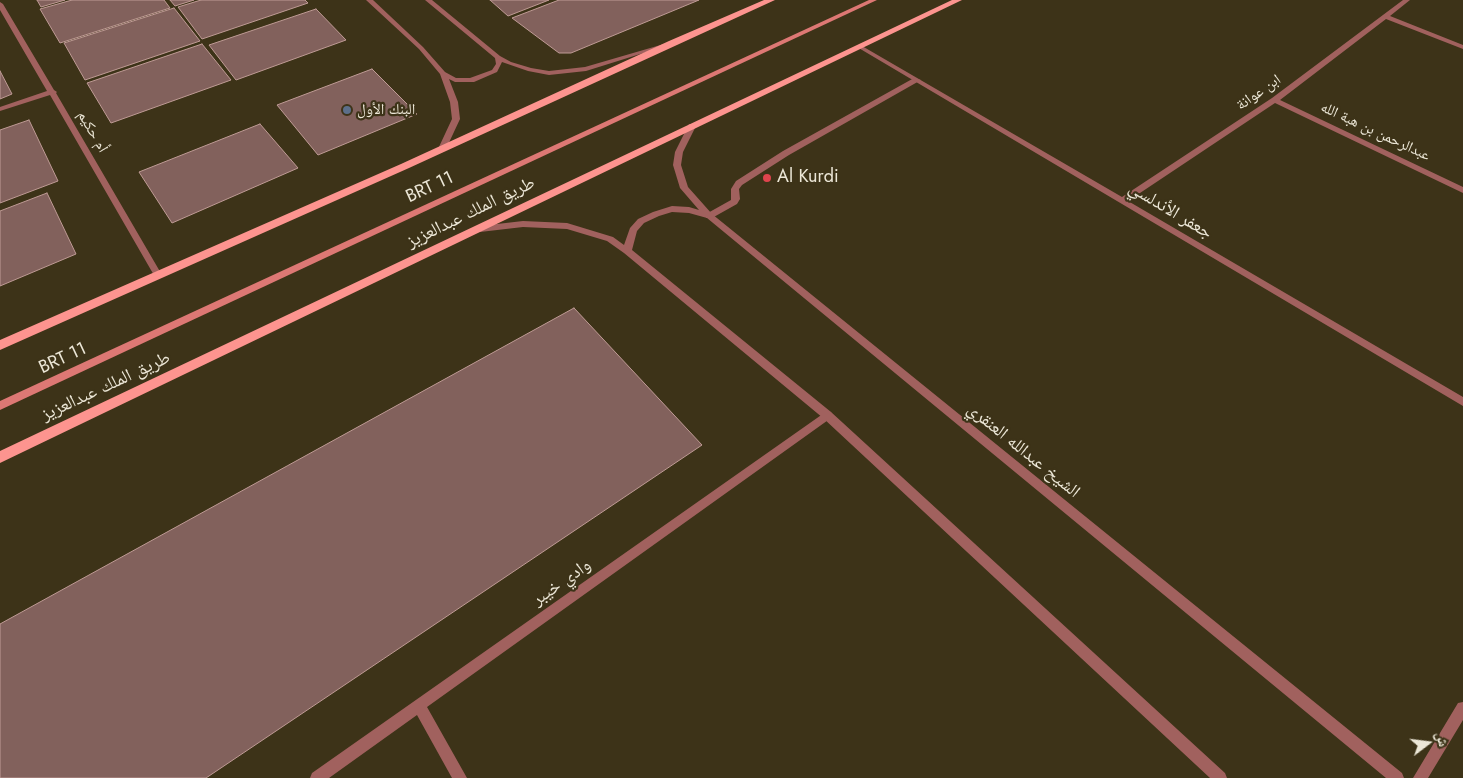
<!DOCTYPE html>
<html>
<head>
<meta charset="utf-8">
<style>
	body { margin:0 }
	#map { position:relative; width:1463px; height:778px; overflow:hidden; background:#3d3318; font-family:Jost,"Noto Naskh Arabic",sans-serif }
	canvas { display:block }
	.north { position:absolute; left:1403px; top:718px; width:50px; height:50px; -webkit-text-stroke:4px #3d3318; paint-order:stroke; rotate:75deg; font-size:14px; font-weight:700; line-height:20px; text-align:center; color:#ece7d7 }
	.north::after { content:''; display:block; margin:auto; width:18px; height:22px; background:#ece7d7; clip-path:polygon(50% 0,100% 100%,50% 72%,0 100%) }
</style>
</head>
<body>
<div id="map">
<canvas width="1463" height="778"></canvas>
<div class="north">ش</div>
</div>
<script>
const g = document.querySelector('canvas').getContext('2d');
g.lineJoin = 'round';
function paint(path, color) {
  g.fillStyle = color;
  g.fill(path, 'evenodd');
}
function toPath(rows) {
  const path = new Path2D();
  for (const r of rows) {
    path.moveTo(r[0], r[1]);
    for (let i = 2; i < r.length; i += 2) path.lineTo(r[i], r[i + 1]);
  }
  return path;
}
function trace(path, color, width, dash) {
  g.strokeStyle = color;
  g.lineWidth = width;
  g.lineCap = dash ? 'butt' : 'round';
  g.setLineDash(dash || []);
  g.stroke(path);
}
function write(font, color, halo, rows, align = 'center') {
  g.font = font + ' Jost,"Noto Naskh Arabic",sans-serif';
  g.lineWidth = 4.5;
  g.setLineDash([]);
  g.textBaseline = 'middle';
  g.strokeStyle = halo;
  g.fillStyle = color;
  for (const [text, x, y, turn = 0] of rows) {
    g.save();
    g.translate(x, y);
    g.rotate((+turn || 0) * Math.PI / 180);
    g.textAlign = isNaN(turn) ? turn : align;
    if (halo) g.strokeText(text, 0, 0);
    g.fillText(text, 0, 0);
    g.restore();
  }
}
const building = toPath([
	[37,0,65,0,41,7,37,0],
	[72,0,164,0,170,8,60,43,40,9,72,0],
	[170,0,194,0,175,6,170,0],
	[201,0,305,0,308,3,202,39,178,7,201,0],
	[490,0,549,0,508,16,490,0],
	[559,0,699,0,571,53,559,53,512,18,559,0],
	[174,8,200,41,85,80,64,43,174,8],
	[316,9,346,40,236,80,209,45,316,9],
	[202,44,231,80,111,123,87,83,202,44],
	[372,69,417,114,318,155,277,105,372,69],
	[0,71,12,94,0,99,0,71],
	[29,120,58,181,0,203,0,130,29,120],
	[260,124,298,168,172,223,139,172,260,124],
	[47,193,76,254,0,286,0,211,47,193],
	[574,308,702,445,206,778,0,778,0,624,574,308]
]);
const service = toPath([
	[914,78,921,80,789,155,742,185,739,189,740,199,737,204,712,218,706,218,706,214,731,200,731,189,736,181,783,151,914,78]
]);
const minor = toPath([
	[1403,0,1410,0,1390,16,1463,45,1463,49,1386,19,1280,100,1463,187,1463,193,1275,103,1128,201,1463,397,1463,406,857,47,862,46,1122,197,1272,98,1403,0],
	[0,2,3,4,54,90,57,92,56,93,162,275,161,277,155,277,50,95,0,111,0,107,47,91,0,10,0,2],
	[827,411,831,412,832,415,831,418,427,707,467,778,452,778,417,715,329,778,310,778,312,773,827,411],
	[1463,702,1463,720,1428,778,1413,778,1458,703,1463,702]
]);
const tertiary = toPath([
	[366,0,373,0,423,47,445,72,456,78,470,78,492,70,496,64,495,58,425,0,432,0,500,56,511,62,531,68,549,71,585,67,664,44,669,45,586,71,549,75,528,71,502,62,497,72,474,82,455,82,449,79,458,102,460,119,446,149,442,151,438,149,452,119,450,102,440,74,419,49,366,0],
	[689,124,695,124,696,126,683,152,681,165,688,187,712,214,1402,773,1404,778,1386,778,707,218,689,213,672,212,659,216,644,223,637,231,632,250,831,412,1225,773,1227,778,1210,778,823,418,624,253,607,241,567,229,523,227,480,232,476,229,480,226,523,221,567,223,613,237,624,245,630,228,638,219,653,212,672,206,689,207,699,210,680,188,673,165,675,152,689,124]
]);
const secondary = toPath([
	[869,0,877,0,0,410,0,401,869,0]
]);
const primary = toPath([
	[764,0,775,0,409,168,0,350,0,340,401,164,669,41,764,0],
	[952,0,962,0,0,463,0,451,952,0]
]);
const markers = [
	[347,110,5,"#5c6f8a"],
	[767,178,5,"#e0444e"]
];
const farStreetnames = [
	["ابن عوانة",1259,93,-35],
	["أم حكيم",92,132,60],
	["عبدالرحمن بن هبة الله",1375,132,25]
];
const farPoinames = [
	["البنك الأول",357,110]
];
const poiNames = [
	["Al Kurdi",777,178]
];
const streetNames = [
	["BRT 11",430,188,-25],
	["جعفر الأندلسي",1170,211,31],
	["طريق الملك عبدالعزيز",471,213,-26],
	["BRT 11",63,359,-25],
	["طريق الملك عبدالعزيز",106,387,-25],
	["الشيخ عبدالله العنقري",1023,451,39],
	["وادي خيبر",562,583,-35]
];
paint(building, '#82615c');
trace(building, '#bf9b95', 1);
paint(service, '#a1615e');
paint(minor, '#a1615e');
paint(tertiary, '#a1615e');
paint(secondary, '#dd7874');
paint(primary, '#fd948f');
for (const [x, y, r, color] of markers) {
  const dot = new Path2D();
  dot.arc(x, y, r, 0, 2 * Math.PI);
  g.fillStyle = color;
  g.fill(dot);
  trace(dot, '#3d3318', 2);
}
write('15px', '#ece7d7', '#3d3318', farStreetnames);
write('15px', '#ece7d7', '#3d3318', farPoinames, 'left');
write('18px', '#ece7d7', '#3d3318', poiNames, 'left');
write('18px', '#ece7d7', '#3d3318', streetNames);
</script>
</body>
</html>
